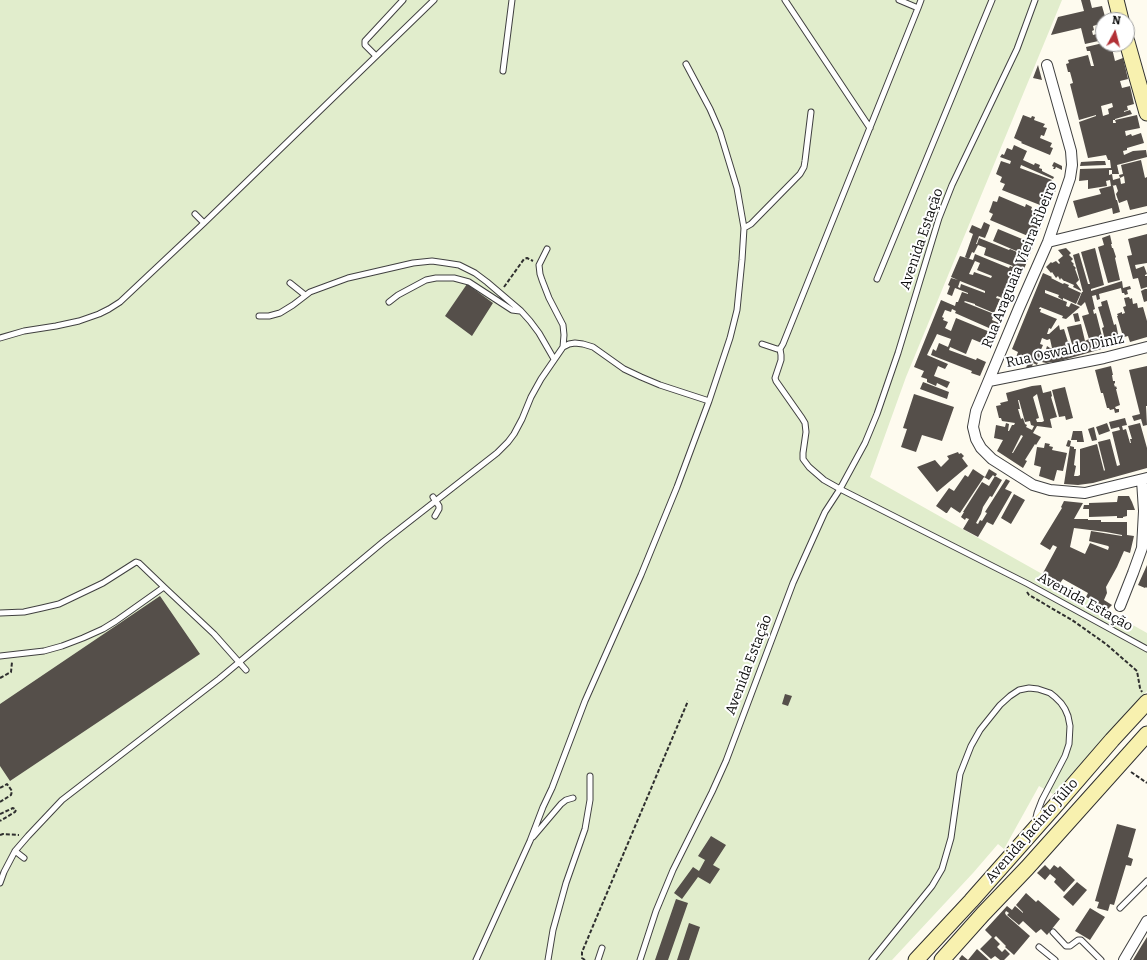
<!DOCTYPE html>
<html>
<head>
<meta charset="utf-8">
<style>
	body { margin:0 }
	#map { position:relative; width:1147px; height:960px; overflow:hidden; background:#fefbef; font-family:Bitter,serif }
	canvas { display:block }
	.north { position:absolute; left:1095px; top:12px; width:40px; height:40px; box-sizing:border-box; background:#fff; border:1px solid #9e9e9e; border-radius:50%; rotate:7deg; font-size:11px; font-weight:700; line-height:16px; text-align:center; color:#0d0d0d }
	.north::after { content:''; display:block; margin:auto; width:14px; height:18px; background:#b23035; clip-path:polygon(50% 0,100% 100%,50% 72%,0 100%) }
</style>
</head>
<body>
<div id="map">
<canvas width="1147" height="960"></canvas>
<div class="north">N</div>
</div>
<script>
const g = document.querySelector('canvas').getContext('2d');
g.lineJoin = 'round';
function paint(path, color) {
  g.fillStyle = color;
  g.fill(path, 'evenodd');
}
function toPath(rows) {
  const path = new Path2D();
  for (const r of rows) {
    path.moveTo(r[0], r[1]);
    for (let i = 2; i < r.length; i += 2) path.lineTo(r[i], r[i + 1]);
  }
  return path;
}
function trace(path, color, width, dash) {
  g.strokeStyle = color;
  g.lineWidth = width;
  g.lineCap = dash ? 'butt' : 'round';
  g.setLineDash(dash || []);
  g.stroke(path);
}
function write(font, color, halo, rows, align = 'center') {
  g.font = font + ' Bitter,serif';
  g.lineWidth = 4;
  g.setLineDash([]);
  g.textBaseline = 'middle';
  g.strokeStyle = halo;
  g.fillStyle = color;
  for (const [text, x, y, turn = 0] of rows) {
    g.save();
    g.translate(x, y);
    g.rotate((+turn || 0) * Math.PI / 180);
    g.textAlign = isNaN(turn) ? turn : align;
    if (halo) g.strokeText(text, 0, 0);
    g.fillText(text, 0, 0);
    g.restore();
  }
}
const pitch = toPath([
	[0,0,1062,0,906,377,870,477,1147,633,1147,691,1053,794,1039,786,1004,849,998,844,973,873,892,960,0,960]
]);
const building = toPath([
	[1081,0,1090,0,1092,8,1102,6,1106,20,1103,20,1103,23,1093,26,1094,30,1092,31,1093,35,1103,32,1103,40,1085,44,1081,28,1051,35,1058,17,1084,11],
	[1103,43,1103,44,1111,44,1115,61,1123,58,1128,79,1120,81,1122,88,1130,86,1134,104,1127,106,1128,110,1124,111,1124,112,1130,110,1132,114,1115,119,1115,120,1113,120,1113,123,1116,123,1115,120,1137,115,1140,128,1125,131,1126,136,1131,134,1132,136,1141,133,1144,143,1127,148,1127,150,1123,151,1124,155,1133,151,1146,150,1147,156,1147,157,1117,165,1119,174,1112,174,1112,170,1109,170,1109,175,1112,174,1113,180,1120,178,1121,184,1125,183,1124,176,1120,178,1119,175,1123,174,1121,165,1141,160,1145,178,1147,177,1147,206,1130,210,1127,200,1119,203,1116,194,1118,191,1116,185,1112,186,1113,186,1116,200,1117,200,1120,212,1113,214,1112,208,1078,218,1073,201,1101,194,1099,189,1111,186,1110,180,1106,181,1107,186,1088,189,1088,180,1079,181,1080,169,1111,168,1110,160,1108,160,1106,155,1088,158,1079,122,1096,116,1096,115,1079,120,1070,84,1073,83,1070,72,1068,72,1066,64,1069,63,1068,60,1088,55,1091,66,1094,66,1090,51,1087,51,1086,47],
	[1112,103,1113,107,1108,109,1109,114,1103,116,1101,106],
	[1038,65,1042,80,1033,78],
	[1023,115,1031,118,1032,116,1035,117,1034,120,1045,124,1043,127,1047,128,1044,136,1041,135,1040,138,1052,143,1050,147,1053,148,1050,155,1021,143,1022,142,1014,138],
	[1014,145,1027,151,1023,160,1034,165,1035,163,1040,165,1039,168,1042,169,1042,171,1054,177,1053,179,1021,165,1020,168,1052,180,1050,184,1057,186,1054,195,1046,191,1040,205,1002,190,1005,184,1000,182,1002,177,996,174,1001,161,1010,164,1011,161,1000,157,1002,154,1004,155,1007,148,1012,150],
	[1097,161,1105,161,1106,165,1080,166,1081,162],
	[1054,162,1062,166,1062,170,1056,167,1055,169,1053,169,1054,167,1052,166],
	[999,196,1025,207,1026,204,1032,207,1031,210,1038,213,1033,224,1041,227,1037,237,1028,234,1028,236,990,220,993,214,989,212,991,207,993,201,997,202],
	[984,222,990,225,988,231,985,238,979,236,976,244,977,244,979,238,1009,250,1010,249,1017,252,1017,253,1019,254,1017,259,1018,259,1021,253,993,241,998,229,1027,241,1028,239,1035,242,1011,301,997,296,996,298,1000,299,994,313,975,305,975,304,965,301,964,302,994,314,992,320,1001,324,998,332,955,313,956,311,952,309,951,312,945,310,942,317,944,318,943,320,948,322,945,328,951,331,956,318,990,332,984,344,972,339,966,354,950,347,949,350,976,360,977,358,986,362,980,376,971,373,972,371,931,355,933,349,936,351,939,343,948,347,951,339,937,334,927,355,948,364,945,369,938,366,934,376,950,382,947,388,937,383,936,386,927,382,927,379,921,377,924,371,914,367,941,300,955,306,956,302,958,302,962,292,968,294,968,293,955,288,952,296,947,294,950,286,948,285,951,278,958,280,951,277,960,256,973,260,975,254,1009,268,1010,266,1012,267,1013,266,984,255,986,248,978,245,974,253,972,252,969,259,965,257,973,234,969,232,972,225,981,229],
	[975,261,980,263,977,270,992,276,991,278,974,272,973,275,969,274],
	[960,281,985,291,985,293,961,284,960,288,958,287],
	[1147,234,1147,263,1135,265,1136,269,1144,266,1147,274,1145,275,1145,276,1147,276,1147,287,1141,289,1138,278,1133,279,1127,256,1132,255,1128,239],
	[1110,235,1112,244,1111,244,1112,248,1113,248,1116,257,1115,258,1120,280,1108,283,1098,247,1104,245,1102,238],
	[1066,248,1071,253,1069,255,1073,259,1071,261,1074,264,1073,265,1076,268,1075,269,1079,280,1076,283,1081,290,1081,291,1073,287,1074,285,1065,281,1064,281,1061,278,1060,280,1058,276,1056,278,1052,272,1051,273,1046,267,1051,262,1052,263,1056,261,1059,264,1060,263,1058,260,1063,256,1058,250],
	[1095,248,1104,285,1091,289,1091,291,1122,281,1123,288,1130,286,1131,289,1127,290,1128,294,1125,295,1124,293,1122,293,1121,288,1099,294,1100,299,1097,300,1096,295,1092,296,1095,309,1093,310,1094,314,1096,313,1105,348,1053,363,1052,362,1046,363,1042,362,1044,357,1044,356,1047,346,1050,348,1052,348,1050,339,1047,340,1042,338,1040,344,1043,345,1039,354,1042,356,1041,359,1038,358,1037,360,1039,360,1037,365,1033,363,1032,367,1026,368,1027,365,1015,360,1018,352,1012,349,1043,273,1052,277,1051,278,1063,284,1064,283,1069,285,1068,287,1081,293,1076,304,1063,298,1063,300,1058,297,1059,295,1045,290,1045,293,1067,302,1066,306,1069,307,1071,303,1080,307,1066,319,1062,318,1063,316,1040,307,1039,309,1041,309,1040,312,1057,319,1051,329,1049,328,1047,334,1049,334,1059,325,1060,330,1064,329,1068,342,1069,341,1071,349,1073,348,1067,327,1081,324,1085,341,1089,339,1082,316,1089,314,1085,302,1081,306,1077,304,1082,292,1083,292,1073,255,1079,253,1088,284,1090,284,1081,252],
	[467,284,493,303,472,336,445,316],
	[1145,289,1147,289,1147,301,1144,302,1141,291],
	[1129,297,1130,299,1132,298,1133,304,1137,303,1138,308,1143,307,1147,321,1147,337,1130,342,1128,336,1124,337,1123,333,1122,333,1117,316,1118,316,1117,314,1122,312,1122,314,1125,313,1123,307,1126,306,1124,298],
	[1107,300,1114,325,1116,324,1120,344,1107,348,1102,328,1104,327,1098,307,1102,306,1101,302],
	[1078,313,1080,321,1075,322,1073,314],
	[1111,366,1113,375,1112,375,1113,381,1115,381,1115,383,1114,384,1115,387,1116,386,1117,389,1116,389,1120,405,1115,407,1116,409,1119,409,1119,412,1115,413,1114,409,1110,410,1109,408,1107,408,1103,393,1101,393,1095,370],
	[1147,366,1147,406,1146,406,1147,425,1143,426,1141,419,1134,421,1132,416,1140,414,1129,370],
	[923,382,949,392,947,399,920,389],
	[1041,385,1043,393,1051,391,1052,396,1051,397,1057,417,1050,419,1052,428,1037,426,1033,433,1041,437,1036,445,1035,444,1025,460,1027,461,1023,468,997,451,1003,440,994,438,996,425,1005,427,1006,423,1009,424,1008,431,1009,431,1012,425,1014,425,1015,423,1002,421,1001,418,999,418,996,406,1001,405,1000,403,1008,401,1006,393,1032,386],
	[1037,394,1044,421,1042,422,1037,422,1036,419,1039,418,1033,397],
	[1018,400,1019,400,1025,422,1030,421,1031,425,1034,426,1032,430,1026,427,1027,425,1025,424,1023,418,1021,419,1018,409,1020,409],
	[1021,435,1023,436,1013,453,1012,453],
	[1065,387,1073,418,1066,420,1065,416,1059,417,1052,390],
	[914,394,954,407,942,441,922,435,916,452,901,447,907,429,903,428],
	[1125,418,1127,425,1122,426,1123,430,1126,429,1130,443,1131,443,1130,439,1132,439,1128,426,1140,423,1147,448,1147,468,1093,483,1078,485,1064,484,1070,446,1069,447,1066,446,1068,440,1071,441,1070,446,1074,447,1074,449,1076,449,1074,465,1076,466,1074,476,1078,476,1080,475,1080,449,1097,444,1104,471,1105,470,1098,442,1110,439,1117,466,1120,465,1112,432,1120,430,1119,427,1111,429,1109,422],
	[1107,423,1110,431,1099,435,1096,427],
	[1094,427,1097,440,1092,441,1088,429],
	[1073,431,1082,431,1084,442,1077,442,1077,440,1071,440],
	[1045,443,1050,444,1049,446,1053,447,1052,450,1067,453,1063,471,1057,470,1054,481,1039,476,1041,467,1034,465,1037,447,1044,448],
	[958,452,959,454,961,453,964,456,962,458,968,466,937,492,917,467,935,460,941,467,949,459,947,456],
	[973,469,985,477,989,469,997,474,995,477,993,475,989,480,984,477,960,513,951,507,947,513,946,513,936,506,949,488,954,491,965,475,968,477],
	[995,476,1002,480,992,497,990,496,983,507,981,514,976,523,978,524,980,520,982,521,987,513,985,512,1006,479,1010,481,1005,489,1012,492,993,525,987,522,978,537,963,529,969,519,966,518,965,520,961,517,964,512,963,512,982,482,989,486],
	[1014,494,1025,500,1011,524,1001,518],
	[1118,496,1129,496,1132,502,1135,510,1127,510,1127,516,1123,517,1123,518,1117,518,1117,516,1089,517,1089,509,1083,509,1084,505,1089,505,1089,503,1117,502],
	[1064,501,1083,503,1074,519,1088,519,1088,520,1101,520,1101,522,1127,522,1127,535,1134,536,1130,553,1124,551,1117,567,1106,587,1107,593,1104,600,1112,605,1108,609,1086,597,1088,593,1063,579,1060,583,1043,573,1057,547,1053,545,1050,550,1040,544,1062,508,1061,507],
	[1074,528,1106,532,1122,535,1122,536,1091,531,1089,541,1108,546,1109,547,1108,550,1090,543,1085,554,1070,547],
	[1147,565,1147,588,1146,587,1145,588,1138,585],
	[160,596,200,654,10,781,0,766,0,704],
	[785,694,792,696,788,706,782,704],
	[1117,824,1136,829,1128,857,1133,859,1131,866,1126,865,1114,905,1110,904,1108,911,1097,908,1099,902,1095,901],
	[711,836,726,845,713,865,720,869,710,884,698,877,682,899,674,893,693,867,699,871,705,860,698,856],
	[1045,865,1050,870,1054,865,1058,868,1060,866,1075,880,1064,892,1054,882,1056,879,1050,874,1045,880,1037,873],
	[1077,882,1087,890,1073,906,1063,897],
	[1026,893,1036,902,1038,900,1060,919,1047,935,1041,929,1036,933,1023,921,1019,925,1007,915,1009,913,1006,911,1005,913,1006,915,1030,936,1014,955,1005,947,1006,946,996,936,994,938,1000,944,997,947,1002,952,1005,949,1010,954,1004,960,1000,960,995,956,991,959,980,949,992,937,985,930,1007,906,1012,910,1015,906,1023,913,1023,912,1016,905],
	[676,899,688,903,668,960,655,960],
	[1090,908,1105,917,1090,940,1075,931],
	[689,923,700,927,689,960,677,960],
	[1147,937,1147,960,1133,960,1142,945],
	[977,949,989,960,960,960,959,959,962,955,968,960]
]);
const path = toPath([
	[504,287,524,259,527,258,533,261],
	[1027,592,1029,595,1072,620,1106,644,1137,671,1140,688,1142,692],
	[0,678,11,672,12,662],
	[1131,772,1147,783],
	[0,788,7,784,12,791,11,795,0,802],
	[0,814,13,808,16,810,15,812,0,821],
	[0,835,3,834,19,835],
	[585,960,582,958,582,952,688,701]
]);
const lane = toPath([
	[785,0,870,128],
	[1035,0,1017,49,952,185,939,218,898,353,877,414,865,443,840,489,1028,584,1147,649],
	[918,8,921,0],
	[376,56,365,45,365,41,403,0],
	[503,71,512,0],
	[195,214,204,223],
	[744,228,751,224,800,174,804,167,805,161,811,112],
	[547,249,539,265,540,274,542,280,549,298,563,325,564,335,563,347],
	[877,279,992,0],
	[290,283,305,295],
	[389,302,398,295,426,280,436,278,454,278,469,282,512,310,520,311],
	[259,316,269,316,280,313,293,305,310,292,348,278,413,263,432,261,446,263,459,265,475,273,487,282,521,311,530,321,539,333,554,359],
	[0,338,24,331,56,326,79,321,99,314,109,309,120,302,204,223,434,0],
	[762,344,777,349,780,349,783,344,918,8,899,0],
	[433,497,439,506,439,509,435,516],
	[0,613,24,612,42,608,59,604,103,583,136,562,139,563,164,587],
	[0,656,44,651,62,646,83,638,103,629,116,621,164,587,214,634,246,670],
	[533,837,561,804,566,800,573,798],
	[15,851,24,858],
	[0,883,4,872,15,851,28,836,62,800,219,679,383,542,497,453,508,442,514,434,522,419,531,397,541,379,563,347,569,344,575,343,583,344,593,347,624,369,641,377,660,385,709,401,730,338,737,310,742,260,744,228,737,188,720,132,710,109,686,64],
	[1120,908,1147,881],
	[1053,932,1066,946,1070,946,1078,940,1081,940,1101,960],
	[1039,947,1055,960],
	[476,960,530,841,543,807,552,788,585,701,641,575,677,487,709,401],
	[548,960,553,930,566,883,585,829,590,800,590,776],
	[598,960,602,948],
	[640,960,656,911,673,870,712,792,726,761,793,583,820,523,825,512,840,489,824,480,809,467,803,459,803,453,806,432,805,423,802,418,776,381,775,378,781,360,781,355,780,349],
	[872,960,932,886,942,869,951,838,960,774,971,746,980,730,1000,705,1010,696,1019,690,1029,688,1038,689,1050,693,1055,697,1061,703,1065,709,1068,716,1070,726,1069,744,1065,756,1042,800,1037,813,1035,822]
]);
const street = toPath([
	[1047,65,1071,151,1072,165,1070,178,1048,242,1019,308,976,411,973,427,976,439,981,448,992,459,1033,485,1050,490,1085,493,1147,478],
	[1048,242,1147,218],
	[989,381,1104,358,1147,347],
	[1120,606,1133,573,1142,548,1144,511,1142,480],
	[1124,960,1147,921]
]);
const secondary = toPath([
	[1116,0,1121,20],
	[1127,42,1147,113],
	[916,960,971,901,1055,806,1112,740,1147,702],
	[942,960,983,914,1027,868,1147,734]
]);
const streetNames = [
	["Avenida Estação",922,239,-71],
	["Rua Araguaia Vieira Ribeiro",1020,265,-68],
	["Rua Oswaldo Diniz",1065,351,-12],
	["Avenida Estação",1085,602,29],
	["Avenida Estação",749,665,-69],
	["Avenida Jacinto Júlio",1032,831,-49]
];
paint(pitch, '#e1edcc');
paint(building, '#554f4a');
trace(lane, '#404040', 7);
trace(street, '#404040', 12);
trace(secondary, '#2f2f2f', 17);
trace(path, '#2f2f2f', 2, [4, 2]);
trace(lane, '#fff', 5);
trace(street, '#fff', 10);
trace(secondary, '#f8f1af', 15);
write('14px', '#0d0d0d', '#fff', streetNames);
</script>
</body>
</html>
